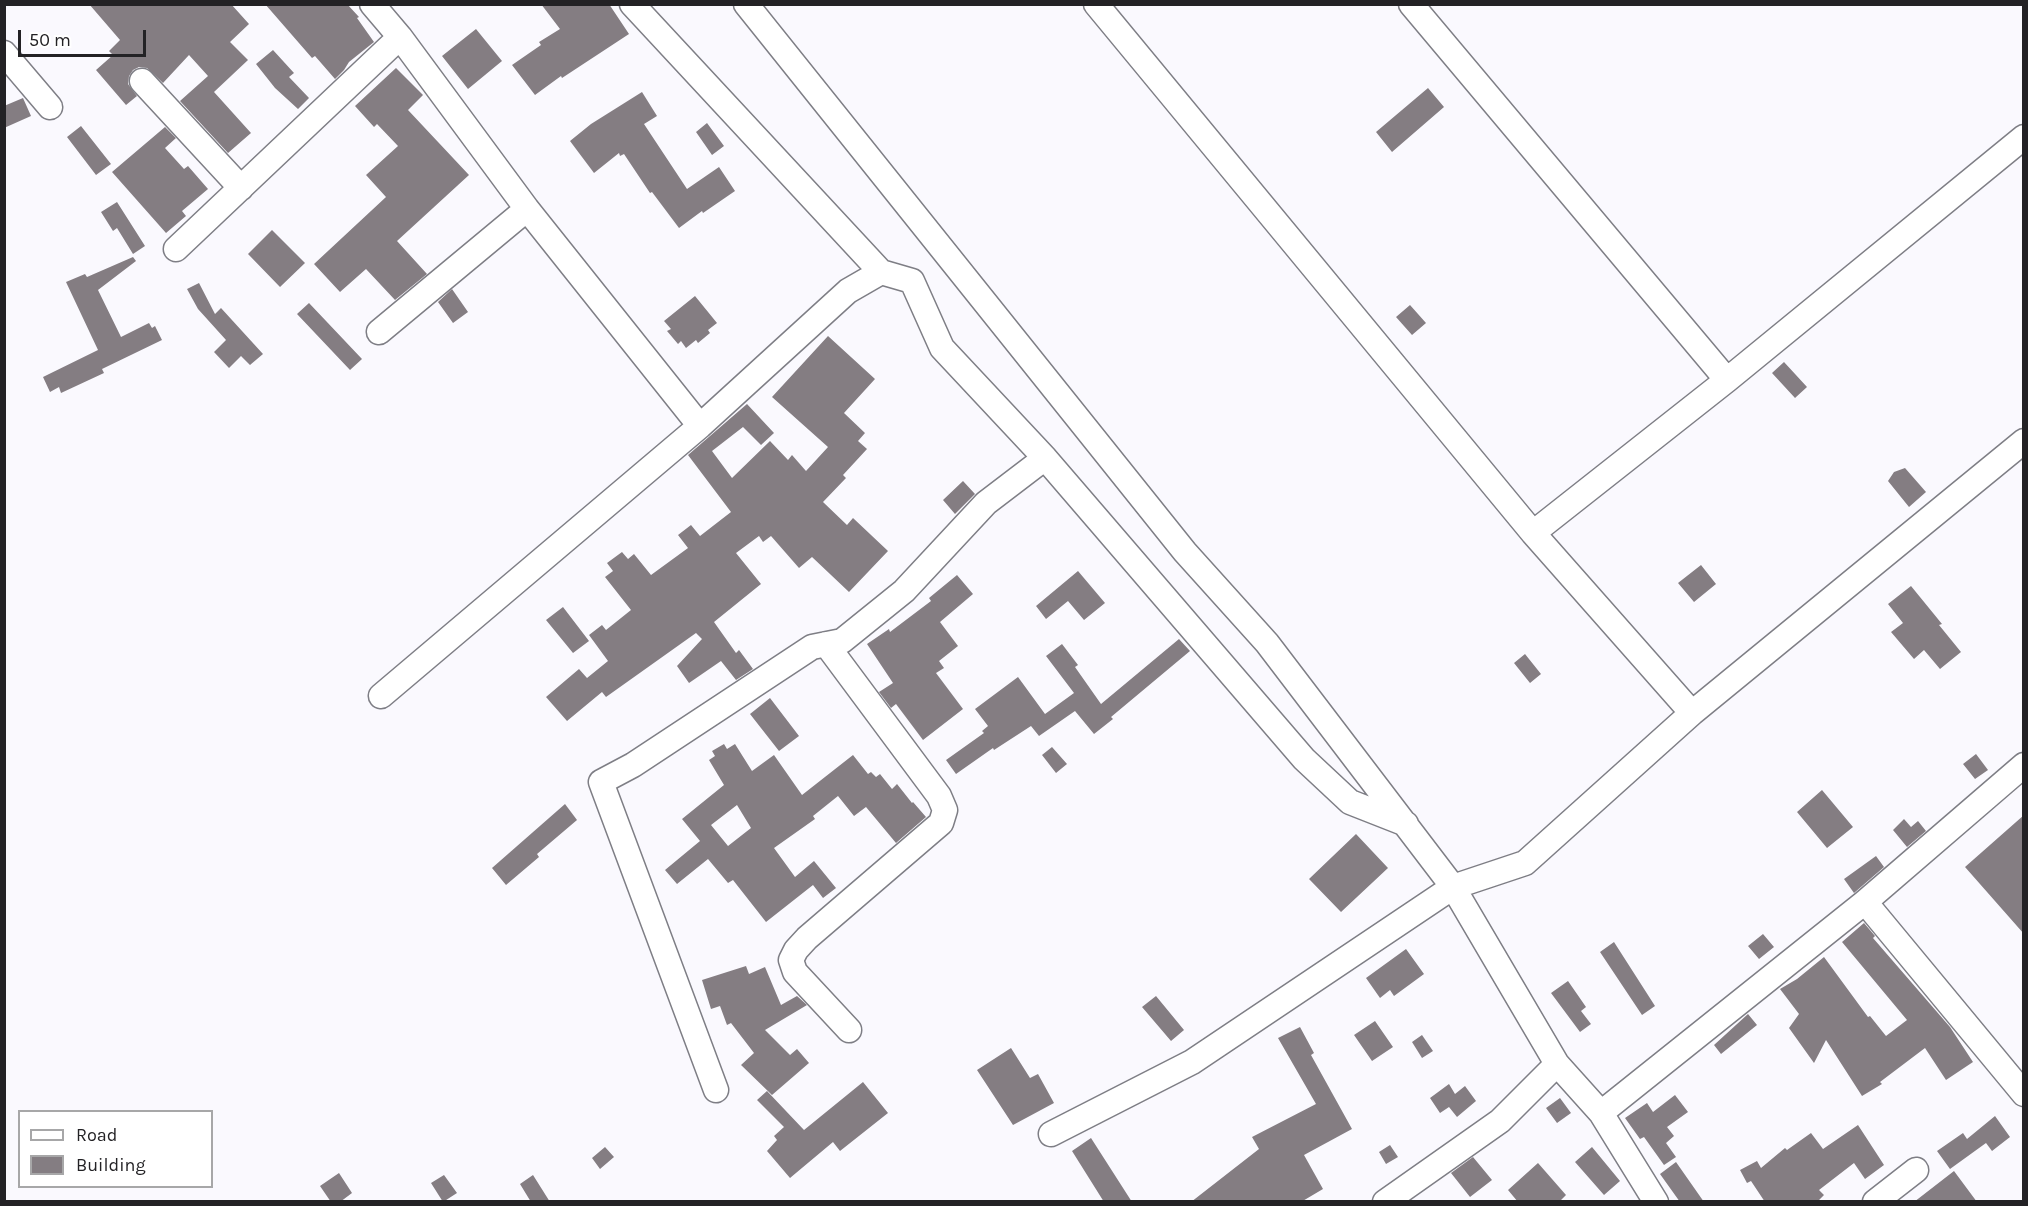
<!DOCTYPE html>
<html>
<head>
<meta charset="utf-8">
<style>
	body { margin:0 }
	#map { position:relative; width:2028px; height:1206px; overflow:hidden; background:#faf9fe; font-family:Karla,sans-serif }
	canvas { display:block }
	.frame { position:absolute; inset:0; border:6px solid #232225; pointer-events:none }
	.legend { position:absolute; left:18px; top:1110px; width:195px; height:78px; box-sizing:border-box; background:#fff; border:2px solid #a7a7a8; margin:0; padding:8px 10px; list-style:none; font-size:18px; color:#232225 }
	.legend li { display:flex; align-items:center; gap:12px; height:30px }
	.legend b { width:30px; border:2px solid #a7a7a8 }
	.scale { position:absolute; left:18px; top:30px; width:128px; height:27px; box-sizing:border-box; border:3px solid #232225; border-top:0; padding-left:8px; font-size:18px; line-height:21px; white-space:nowrap; color:#232225; -webkit-text-stroke:4px #fff; paint-order:stroke }
</style>
</head>
<body>
<div id="map">
<canvas width="2028" height="1206"></canvas>
<div class="frame"></div>
<ul class="legend">
<li><b style="height:8px;background:#fff"></b>Road</li>
<li><b style="height:16px;background:#847d82"></b>Building</li>
</ul>
<div class="scale">50 m</div>
</div>
<script>
const g = document.querySelector('canvas').getContext('2d');
g.lineJoin = 'round';
function paint(path, color) {
  g.fillStyle = color;
  g.fill(path, 'evenodd');
}
function toPath(rows) {
  const path = new Path2D();
  for (const r of rows) {
    path.moveTo(r[0], r[1]);
    for (let i = 2; i < r.length; i += 2) path.lineTo(r[i], r[i + 1]);
  }
  return path;
}
function trace(path, color, width, dash) {
  g.strokeStyle = color;
  g.lineWidth = width;
  g.lineCap = dash ? 'butt' : 'round';
  g.setLineDash(dash || []);
  g.stroke(path);
}
const building = toPath([
	[89,4,231,4,249,24,230,42,248,60,214,92,251,133,228,153,180,101,208,76,189,55,163,83,147,68,139,67,133,70,129,76,128,84,137,96,126,105,96,70,113,55,109,51,120,40],
	[265,4,347,4,359,17,357,18,374,42,349,62,344,70,335,79,315,56,312,58],
	[541,4,609,4,629,34,562,78,561,76,535,95,512,65,541,45,539,42,560,29],
	[476,29,502,61,468,89,442,56],
	[273,50,294,73,289,77,309,98,298,109,275,88,256,64],
	[396,68,423,95,408,110,469,175,397,241,427,274,395,300,366,269,340,292,314,264,386,197,366,175,398,146,377,124,374,127,355,106],
	[1428,88,1444,107,1392,152,1376,132],
	[642,92,657,116,644,124,687,189,719,167,735,191,703,213,702,211,679,228,652,192,650,193,624,154,620,156,619,153,594,173,570,141,591,124],
	[23,98,31,116,4,128,4,106],
	[707,123,724,146,712,155,696,132],
	[81,126,111,164,96,175,67,137],
	[165,127,176,138,165,148,184,169,188,166,208,189,182,211,186,216,166,233,112,172],
	[117,202,145,246,133,254,117,228,113,231,101,212],
	[272,230,305,263,280,287,248,254],
	[133,257,136,261,98,290,121,337,149,323,152,328,155,326,162,340,102,369,104,373,61,393,59,387,50,392,43,377,98,350,66,282,85,274,87,277],
	[199,283,215,314,221,308,263,354,250,365,241,356,229,368,214,352,226,340,198,309,187,289],
	[452,289,468,312,453,323,438,302],
	[695,296,717,323,708,330,710,333,698,343,696,340,686,348,681,341,678,344,667,331,671,329,664,321],
	[309,303,362,359,350,370,297,314],
	[1410,305,1426,323,1412,335,1396,317],
	[828,336,875,379,844,413,865,433,858,441,867,449,843,475,846,478,823,502,847,525,853,518,888,551,849,592,812,557,799,568,771,536,763,542,759,536,736,553,761,584,714,622,736,653,739,650,753,669,736,680,721,661,689,683,677,666,702,639,696,633,606,697,602,692,567,721,546,697,579,669,587,678,608,661,589,635,602,625,606,630,631,610,605,577,613,571,607,563,622,552,628,559,634,554,651,575,688,548,678,535,691,525,700,536,731,512,688,455,747,404,774,433,761,445,743,427,712,451,732,478,770,441,788,460,792,455,806,471,828,447,772,397],
	[1784,362,1807,387,1795,398,1772,373],
	[1905,468,1926,492,1909,507,1888,481,1894,472],
	[963,481,975,494,955,514,943,500],
	[1701,565,1716,584,1694,602,1678,583],
	[1078,571,1105,603,1084,620,1068,601,1046,619,1036,606],
	[957,575,973,594,940,622,958,646,939,661,944,668,936,673,963,709,923,740,896,704,891,708,879,692,893,683,867,644,889,629,890,632,931,601,929,598],
	[1911,586,1942,624,1939,625,1961,652,1940,669,1924,650,1914,659,1891,632,1903,623,1888,604],
	[563,607,589,641,573,653,546,620],
	[1179,639,1190,651,1111,717,1113,719,1094,734,1075,711,1039,736,1031,726,994,750,993,748,956,774,946,760,984,733,982,731,988,726,975,709,1018,677,1045,714,1074,693,1046,656,1062,644,1078,665,1075,667,1101,704],
	[1525,654,1541,674,1530,683,1514,663],
	[770,698,799,736,779,751,750,714],
	[724,744,727,749,735,744,752,771,774,755,802,795,853,755,868,774,871,772,876,777,880,774,892,789,897,784,912,803,913,802,926,817,896,843,866,807,854,816,838,796,813,816,815,819,774,848,795,877,814,861,836,888,823,898,813,885,766,922,733,880,728,883,708,859,677,884,665,870,700,841,682,819,724,785,709,760,715,756,712,751],
	[737,805,751,828,728,846,711,825],
	[1052,747,1067,764,1056,773,1042,755],
	[1976,754,1988,770,1975,779,1963,764],
	[1822,790,1853,827,1827,848,1797,812],
	[565,804,577,820,537,854,539,857,506,885,492,868],
	[2024,815,2024,934,1965,867],
	[1904,819,1911,827,1918,821,1926,831,1907,847,1893,830],
	[1356,834,1388,868,1341,912,1309,879],
	[1876,856,1884,867,1854,893,1844,879],
	[1864,923,1875,936,1873,938,1950,1027,1973,1062,1946,1080,1925,1048,1880,1082,1882,1084,1862,1096,1826,1040,1814,1063,1789,1028,1799,1014,1780,989,1797,979,1824,957,1868,1017,1870,1016,1886,1036,1907,1020,1842,942],
	[1763,934,1774,947,1759,959,1748,946],
	[1614,942,1655,1006,1642,1015,1600,952],
	[1406,949,1424,974,1394,996,1390,990,1380,998,1366,978],
	[746,966,749,974,765,967,781,1005,797,996,807,1005,765,1030,790,1055,797,1049,809,1063,772,1095,741,1065,754,1053,731,1023,727,1025,720,1006,711,1009,702,980],
	[1568,981,1586,1007,1581,1011,1591,1024,1580,1032,1551,993],
	[1156,996,1184,1030,1171,1041,1142,1007],
	[1748,1014,1757,1025,1721,1054,1714,1045],
	[1375,1021,1393,1047,1372,1061,1354,1035],
	[1300,1027,1314,1053,1311,1055,1352,1129,1304,1155,1323,1189,1301,1202,1191,1202,1259,1149,1252,1137,1316,1104,1278,1038],
	[1422,1035,1433,1051,1422,1058,1412,1042],
	[1011,1048,1030,1078,1038,1074,1054,1103,1013,1125,977,1070],
	[863,1082,888,1113,840,1151,833,1142,790,1178,767,1151,777,1140,774,1136,784,1127,757,1100,767,1091,804,1130],
	[1449,1084,1455,1094,1465,1086,1476,1101,1457,1117,1449,1107,1440,1113,1430,1098],
	[1675,1095,1688,1112,1667,1127,1674,1136,1666,1143,1676,1157,1664,1165,1644,1137,1640,1139,1625,1118,1647,1103,1653,1112],
	[1560,1098,1571,1113,1557,1123,1546,1108],
	[1995,1116,2010,1137,1992,1151,1986,1143,1950,1169,1937,1151,1963,1133,1967,1139],
	[1858,1125,1884,1165,1865,1179,1854,1163,1819,1190,1824,1195,1817,1202,1765,1202,1751,1181,1747,1183,1740,1170,1757,1161,1761,1168,1785,1148,1787,1150,1811,1133,1823,1149],
	[1091,1138,1132,1202,1104,1202,1072,1151],
	[1390,1145,1398,1157,1386,1164,1379,1152],
	[605,1147,614,1157,600,1169,592,1158],
	[1592,1147,1620,1181,1604,1195,1575,1162],
	[1473,1157,1492,1180,1470,1197,1451,1173],
	[1676,1162,1704,1202,1680,1202,1660,1174],
	[1538,1163,1566,1195,1559,1202,1518,1202,1508,1190],
	[1954,1171,1977,1202,1914,1202],
	[339,1173,352,1193,340,1202,331,1202,320,1186],
	[444,1175,457,1193,443,1202,431,1183],
	[533,1175,550,1202,531,1202,520,1184]
]);
const minor = toPath([
	[372,4,400,37,527,209,700,426],
	[632,4,881,272,912,281,942,348,1045,458,1304,759,1350,802,1406,824],
	[746,4,1185,552,1267,643,1453,887,1192,1062,1051,1134],
	[1096,4,1533,533,1692,713],
	[1411,4,1727,380],
	[4,53,50,107],
	[142,81,241,188],
	[176,249,400,37],
	[379,332,527,209],
	[1533,533,1727,380,2024,137],
	[826,644,939,796,945,810,941,823,807,938,796,950,791,960,795,972,849,1030],
	[381,696,700,426,848,291,881,272],
	[1865,902,2024,1094],
	[716,1090,601,782,633,765,812,647,842,641,904,591,986,503,1045,458],
	[1601,1113,1865,902,2024,765],
	[1385,1202,1500,1121,1557,1064],
	[1656,1202,1601,1113,1557,1064,1453,887,1525,863,1692,713,2024,441],
	[1875,1202,1916,1170]
]);
paint(building, '#847d82');
trace(minor, '#7e7e85', 27);
trace(minor, '#fff', 24);
</script>
</body>
</html>
